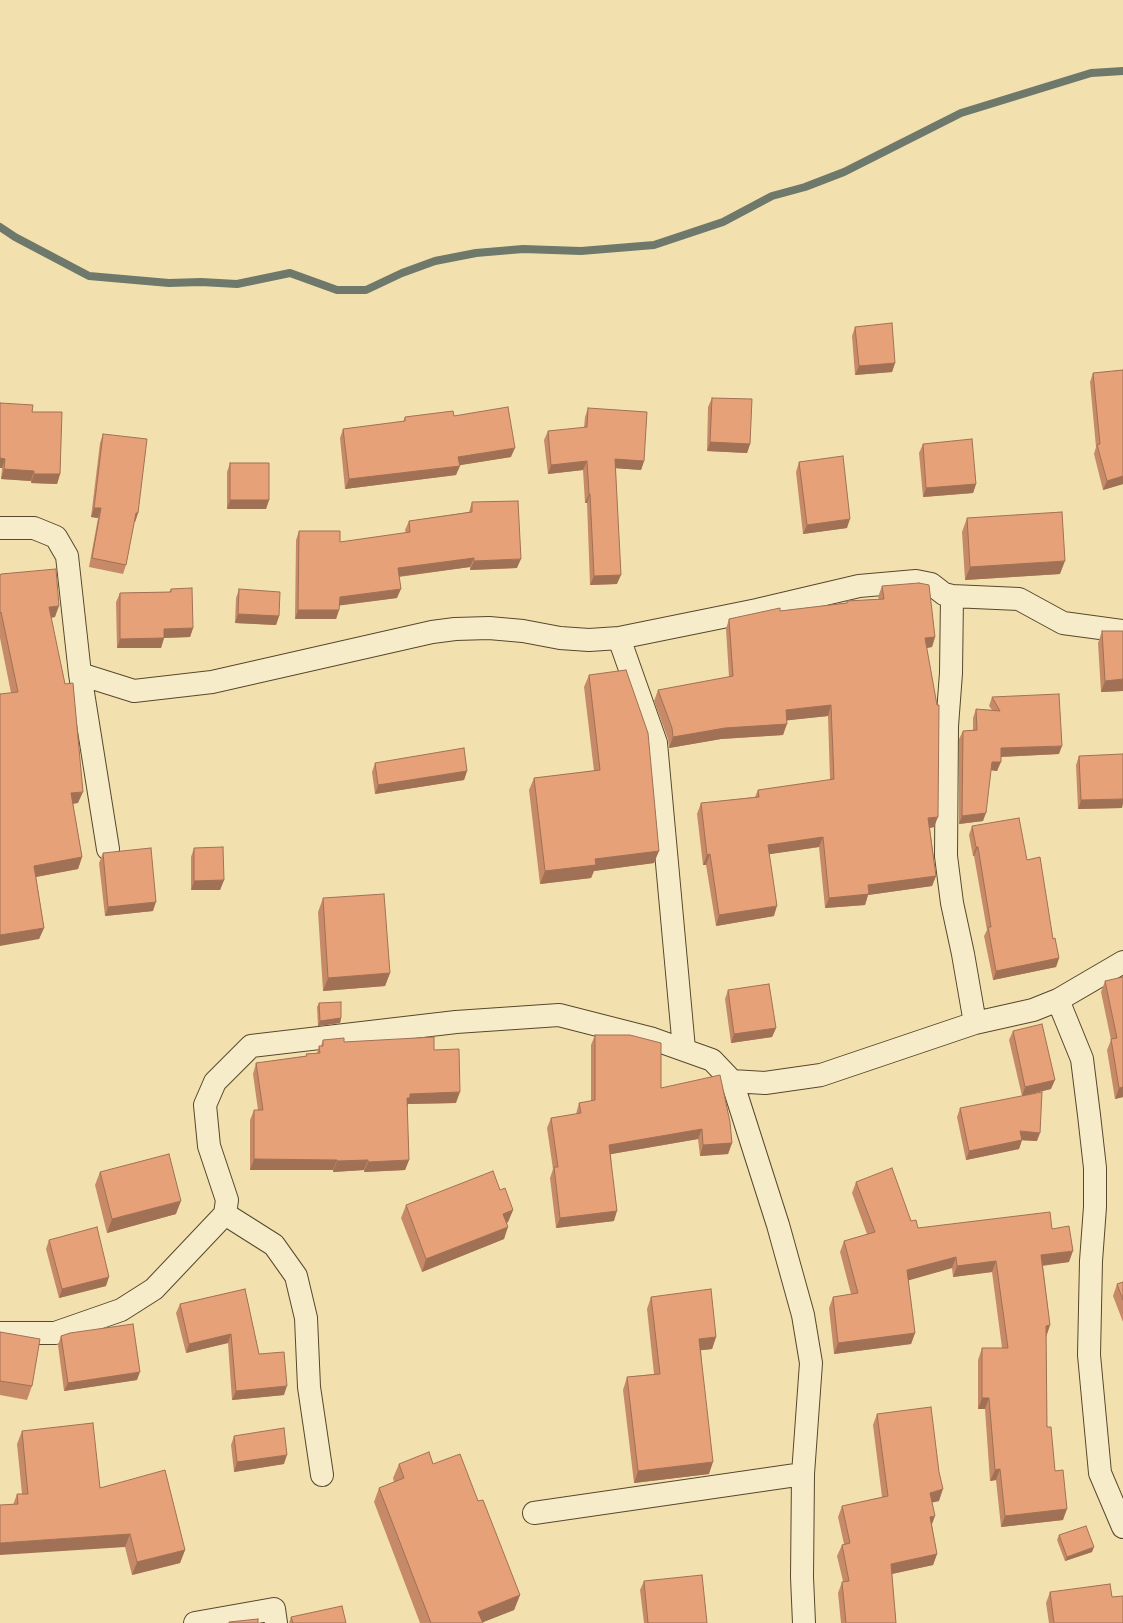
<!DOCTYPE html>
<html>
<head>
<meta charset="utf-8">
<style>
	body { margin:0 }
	canvas { display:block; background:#f2e1ae }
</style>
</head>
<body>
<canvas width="1123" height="1623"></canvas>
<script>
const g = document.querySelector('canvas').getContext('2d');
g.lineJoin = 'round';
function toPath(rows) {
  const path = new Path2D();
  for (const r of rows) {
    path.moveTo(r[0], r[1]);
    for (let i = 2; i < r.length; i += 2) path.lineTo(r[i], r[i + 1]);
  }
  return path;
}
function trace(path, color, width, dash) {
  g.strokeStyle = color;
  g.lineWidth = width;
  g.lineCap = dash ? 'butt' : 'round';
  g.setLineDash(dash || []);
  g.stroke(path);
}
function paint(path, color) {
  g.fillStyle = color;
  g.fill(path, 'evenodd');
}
const stream = toPath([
	[0,227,15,237,89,276,169,283,201,282,237,284,290,273,337,290,366,290,402,273,435,261,476,253,523,249,581,251,654,245,723,222,772,196,805,187,844,172,961,113,1091,73,1123,71]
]);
const minor = toPath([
	[0,528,34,528,56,537,67,556,80,674,134,691,212,682,432,632,455,629,489,628,523,631,560,638,589,640,619,638,757,610,859,586,916,581,931,584,944,594,952,596,951,673,947,726,946,856,952,903,963,954,975,1023,1033,1010,1058,1000],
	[952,596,1019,599,1063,623,1123,631],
	[619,638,656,743,684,1049],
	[80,674,108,849],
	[1123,962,1058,1000,1082,1059,1089,1115,1095,1168,1095,1207,1091,1261,1089,1355,1100,1473,1123,1527],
	[732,1081,778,1225,803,1315,811,1363,803,1474,802,1577,804,1623],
	[225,1214,274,1245,296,1276,306,1318,309,1387,322,1475],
	[0,1333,55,1333,121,1310,154,1289,225,1214,227,1200,209,1146,205,1105,215,1082,251,1046,456,1022,559,1015,653,1039,712,1060,732,1081,765,1083,821,1075,975,1023],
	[534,1513,803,1474],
	[195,1623,274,1609,276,1623]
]);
const wall = toPath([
	[855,327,895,363,892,372,855,375,852,336],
	[1123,370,1123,484,1103,490,1094,454,1096,447,1090,382,1093,373],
	[712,398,750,444,747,453,707,451,708,407],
	[0,403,32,412,60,474,57,484,31,483,31,481,1,479,2,468,0,468],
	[588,408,644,461,641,470,616,468,617,584,590,585,587,503,585,503,583,470,548,474,544,440,548,431,584,428,585,417],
	[454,416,511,457,459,465,456,475,345,489,340,438,343,429,403,422,405,417],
	[103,434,138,513,135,522,134,522,126,565,123,574,89,567,98,518,91,517,100,443],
	[923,444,976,484,973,493,923,497,919,453],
	[799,462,847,528,803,534,796,472],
	[230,463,269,500,266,509,227,509,227,472],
	[472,502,517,568,470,570,470,567,399,577,397,598,339,605,339,610,336,619,295,619,296,540,299,531,340,542,406,533,405,530,409,521,469,512],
	[967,518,1060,574,965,580,962,532],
	[0,575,55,617,51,618,78,803,73,804,82,857,78,869,36,877,44,928,39,939,11,693,0,638],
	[882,586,935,637,932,647,926,648,934,827,930,828,936,876,932,886,868,895,865,905,825,908,819,847,769,854,774,916,716,926,706,865,703,865,697,814,701,803,755,797,758,790,830,780,828,716,787,720,783,735,721,739,669,748,668,739,654,701,658,690,729,677,726,629,729,619,780,611,846,603,847,601,879,599,878,597],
	[171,589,193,628,190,637,164,638,161,648,117,648,116,602,120,593,169,592],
	[239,589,279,616,276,625,235,623,236,598],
	[1102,631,1123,691,1101,692,1098,643],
	[589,675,654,863,594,871,591,878,540,884,529,790,534,778,594,771,584,687],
	[992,697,1059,754,1001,757,997,771,991,770,983,821,959,824,959,739,963,731,973,730,973,718,976,709,992,710,989,706],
	[1079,756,1122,808,1078,809,1076,765],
	[375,763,467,771,464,780,375,794,372,772],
	[972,826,1027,860,1059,958,1056,967,993,980,984,936,987,930,974,856,973,856,969,835],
	[194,848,224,880,220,890,191,890,191,857],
	[103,853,153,911,105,916,99,863],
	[323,898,390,973,385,986,323,991,318,912],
	[1123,977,1123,1097,1115,1099,1107,1050,1111,1040,1101,992,1105,981],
	[728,990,776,1028,772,1037,731,1043,725,999],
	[319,1003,341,1018,340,1023,318,1026,317,1007],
	[1013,1031,1051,1089,1022,1096,1009,1040],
	[595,1035,661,1088,732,1143,728,1154,700,1156,698,1139,611,1154,614,1221,556,1228,550,1178,553,1169,547,1128,551,1118,576,1114,579,1103,591,1101,591,1045],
	[323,1040,434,1050,456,1103,408,1104,407,1107,409,1160,405,1170,364,1172,364,1170,333,1172,333,1170,250,1170,250,1120,254,1110,258,1110,253,1074,256,1063,306,1056,306,1054,317,1053,319,1046,321,1046],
	[960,1108,1037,1141,1022,1140,1019,1149,966,1160,957,1117],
	[100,1172,176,1214,107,1233,95,1185],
	[856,1182,911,1221,918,1228,1052,1229,1069,1262,1043,1266,1050,1325,1046,1337,1047,1427,1063,1520,1001,1527,996,1480,990,1481,985,1409,978,1409,978,1360,982,1348,1002,1348,992,1272,953,1277,952,1268,908,1280,915,1333,911,1344,834,1354,829,1308,833,1297,851,1294,840,1252,844,1241,867,1234,852,1193],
	[406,1205,513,1210,508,1222,507,1223,504,1239,422,1272,401,1218],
	[49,1240,106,1286,59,1298,46,1249],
	[1123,1282,1123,1322,1113,1296,1117,1284],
	[245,1289,259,1354,284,1395,232,1400,228,1343,186,1353,176,1313,180,1304],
	[651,1297,716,1337,712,1349,701,1350,709,1474,634,1483,623,1390,627,1377,654,1374,647,1309],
	[0,1332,32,1386,27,1400,0,1395],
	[61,1336,137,1380,64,1391,58,1345],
	[877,1414,939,1501,932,1502,932,1525,937,1554,933,1565,892,1574,896,1623,841,1623,838,1593,842,1582,843,1581,837,1556,842,1545,844,1544,838,1517,842,1506,882,1497,873,1425],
	[22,1431,185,1550,180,1563,132,1575,125,1547,13,1505,17,1494,22,1494,17,1444],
	[234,1436,284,1464,234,1472,231,1445],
	[399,1464,433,1464,478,1501,520,1595,514,1610,483,1622,483,1623,420,1623,374,1502,379,1488,394,1482,393,1478],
	[1059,1535,1092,1552,1065,1561,1057,1540],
	[644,1581,707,1623,644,1623,640,1590],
	[1050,1592,1112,1597,1123,1623,1049,1623,1046,1603],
	[291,1617,346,1623,289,1623]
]);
const shadedWall = toPath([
	[895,363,892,372,855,375,859,366],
	[710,442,750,444,747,453,707,451],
	[515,448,511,457,455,466,458,457],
	[0,458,5,459,2,468,0,468],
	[615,459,644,461,641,470,612,468],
	[587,461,583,470,548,474,551,465],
	[460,466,456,475,345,489,349,479],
	[4,469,34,471,31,481,1,479],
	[34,474,60,474,57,484,31,483],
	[1123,476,1123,484,1103,490,1107,481],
	[976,484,973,493,923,497,926,488],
	[589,494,590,494,587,503,585,503],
	[230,500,269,500,266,509,227,509],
	[94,508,101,508,98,518,91,517],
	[136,513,138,513,135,522,133,522],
	[850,519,847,528,803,534,807,525],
	[474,558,470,567,395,577,398,568],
	[521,559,517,568,470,570,474,561],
	[1065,561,1060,574,965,580,970,567],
	[621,575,617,584,590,585,594,576],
	[401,589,397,598,336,606,340,597],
	[59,606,55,617,45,618,49,607],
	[298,610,339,610,336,619,295,619],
	[238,614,279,616,276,625,235,623],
	[193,628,190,637,161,638,164,629],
	[935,637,932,647,921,649,925,638],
	[164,638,161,648,117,648,120,639],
	[1123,679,1123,691,1101,692,1105,681],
	[831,705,828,716,782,721,786,710],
	[787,724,783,735,721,739,669,748,673,737,725,728],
	[1062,746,1059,754,998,757,1001,748],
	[992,762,1001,762,997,771,989,770],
	[467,771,464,780,375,794,378,785],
	[83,792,78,803,67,804,71,793],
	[1123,799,1123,804,1122,808,1078,809,1081,800],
	[986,813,983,821,959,824,962,816],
	[938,817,934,827,924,829,928,818],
	[823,837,819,847,764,855,768,845],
	[976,847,978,847,974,856,973,856],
	[659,851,654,863,594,871,591,878,540,884,545,871,595,859],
	[710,854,706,865,703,865,707,855],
	[82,857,78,869,30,878,34,866],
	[936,876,932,886,868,895,865,905,825,908,829,898,868,885],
	[224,880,220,890,191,890,194,881],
	[156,902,153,911,105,916,108,907],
	[777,906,774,916,716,926,719,915],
	[44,928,39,939,0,946,0,935],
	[1059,958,1056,967,993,980,996,971],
	[390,973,385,986,323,991,328,978],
	[341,1018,340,1023,318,1026,320,1021],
	[776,1028,772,1037,731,1043,734,1034],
	[1055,1080,1051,1089,1022,1096,1025,1087],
	[1123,1087,1123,1097,1115,1099,1119,1088],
	[460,1092,456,1103,408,1104,406,1109,407,1098,410,1094],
	[702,1129,698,1139,606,1155,609,1145],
	[1020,1131,1040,1133,1037,1141,1017,1140],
	[1022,1140,1019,1149,966,1160,969,1151],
	[732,1143,728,1154,700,1156,703,1145],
	[254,1159,337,1160,333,1170,250,1170],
	[368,1160,364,1170,333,1172,337,1161],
	[409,1160,405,1170,364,1172,368,1162],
	[181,1201,176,1214,107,1233,112,1219],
	[513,1210,508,1222,499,1226,503,1214],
	[617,1211,614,1221,556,1228,560,1218],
	[508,1227,504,1239,422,1272,426,1259],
	[1073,1251,1069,1262,1037,1266,1041,1255],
	[956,1257,952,1268,903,1282,907,1270],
	[996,1261,992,1272,953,1277,957,1266],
	[109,1277,106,1286,59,1298,62,1289],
	[1050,1325,1046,1337,1046,1326],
	[915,1333,911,1344,834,1354,838,1343],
	[231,1334,228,1343,186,1353,189,1344],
	[716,1337,712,1349,695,1351,699,1339],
	[140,1372,137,1380,64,1391,68,1383],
	[287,1386,284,1395,232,1400,236,1391],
	[982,1398,989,1398,985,1409,978,1409],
	[287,1455,284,1464,234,1472,237,1462],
	[713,1462,709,1474,634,1483,638,1471],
	[1000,1469,996,1480,990,1481,995,1470],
	[943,1489,939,1501,926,1504,930,1493],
	[1067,1509,1063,1520,1001,1527,1005,1516],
	[935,1516,931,1527,930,1517],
	[130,1534,125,1547,0,1555,0,1543],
	[1094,1547,1092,1552,1065,1561,1067,1557],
	[185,1550,180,1563,132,1575,137,1562],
	[937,1554,933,1565,887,1575,891,1564],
	[520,1595,514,1610,481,1623,478,1612]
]);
const building = toPath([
	[892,323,895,363,859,366,855,327,892,323],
	[1123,370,1123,476,1107,481,1097,445,1100,444,1093,373,1123,370],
	[712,398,752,399,750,444,710,442,712,398],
	[0,403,33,405,32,412,62,412,60,474,34,474,34,471,4,469,5,459,0,458,0,403],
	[508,407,515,448,458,457,460,466,349,479,343,429,405,421,405,417,453,411,454,416,508,407],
	[588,408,647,412,644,461,615,459,621,575,594,576,590,494,589,494,587,461,551,465,548,431,587,427,588,408],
	[103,434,147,439,138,513,136,513,126,565,92,558,101,508,94,508,103,434],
	[972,439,976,484,926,488,923,444,972,439],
	[843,456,850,519,807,525,799,462,843,456],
	[230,463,269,463,269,500,230,500,230,463],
	[518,501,521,559,474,561,474,558,398,568,401,589,340,597,339,610,298,610,299,531,340,531,340,542,410,532,409,521,472,512,472,502,518,501],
	[1062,512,1065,561,970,567,967,518,1062,512],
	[56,569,59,606,49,607,65,684,73,683,83,792,71,793,82,857,34,866,44,928,0,935,0,694,18,692,1,612,0,613,0,575,1,574,56,569],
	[919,583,929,585,935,637,925,638,937,705,939,705,938,817,928,818,936,876,868,885,869,894,829,898,823,837,768,845,777,906,719,915,710,854,707,855,701,803,759,797,758,790,834,779,831,705,786,710,787,724,725,728,673,737,672,728,658,690,733,676,729,619,780,608,780,611,847,603,847,601,884,599,882,586,919,583],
	[192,588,193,628,164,629,164,638,120,639,120,593,171,592,171,589,192,588],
	[239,589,280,592,279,616,238,614,239,589],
	[1102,631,1123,631,1123,679,1105,681,1102,631],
	[626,670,648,733,659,851,595,859,596,865,545,871,534,778,600,770,589,675,626,670],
	[1059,694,1062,746,1001,748,1001,762,992,762,986,813,962,816,963,731,977,730,976,709,1000,711,992,697,1059,694],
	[464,748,467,771,378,785,375,763,464,748],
	[1123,754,1123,799,1081,800,1079,756,1123,754],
	[1019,818,1027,860,1040,857,1053,939,1055,938,1059,958,996,971,988,927,991,927,978,847,976,847,972,826,1019,818],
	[223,847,224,880,194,881,194,848,223,847],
	[151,848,156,902,108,907,103,853,151,848],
	[384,894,390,973,328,978,323,898,384,894],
	[1123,977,1123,1087,1119,1088,1111,1039,1117,1038,1105,981,1123,977],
	[769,984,776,1028,734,1034,728,990,769,984],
	[341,1002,341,1018,320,1021,319,1003,341,1002],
	[1042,1024,1055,1080,1025,1087,1013,1031,1042,1024],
	[595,1035,630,1035,661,1043,661,1088,720,1075,730,1122,732,1143,703,1145,702,1129,609,1145,617,1211,560,1218,554,1167,558,1167,551,1118,581,1113,579,1103,595,1100,595,1035],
	[434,1037,434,1050,459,1049,460,1092,410,1094,410,1098,407,1098,409,1160,368,1162,368,1160,337,1161,337,1160,254,1159,254,1110,263,1110,256,1063,307,1056,306,1054,320,1053,319,1046,323,1046,323,1040,344,1038,344,1042,434,1037],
	[1042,1092,1040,1133,1020,1131,1022,1140,969,1151,960,1108,1042,1092],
	[169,1154,181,1201,112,1219,100,1172,169,1154],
	[892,1168,911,1221,916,1220,918,1228,1050,1212,1052,1229,1069,1226,1073,1251,1041,1255,1050,1325,1046,1326,1047,1427,1051,1427,1055,1471,1063,1470,1067,1509,1005,1516,1000,1469,995,1470,989,1398,982,1398,982,1348,1008,1348,996,1261,957,1266,956,1257,907,1270,915,1333,838,1343,833,1297,858,1293,844,1241,875,1232,856,1182,892,1168],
	[493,1171,500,1190,505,1188,513,1210,503,1214,508,1227,426,1259,406,1205,493,1171],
	[97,1227,109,1277,62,1289,49,1240,97,1227],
	[1123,1282,1123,1300,1117,1284,1123,1282],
	[245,1289,259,1354,284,1352,287,1386,236,1391,231,1334,189,1344,180,1304,245,1289],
	[711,1289,716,1337,699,1339,713,1462,638,1471,627,1377,660,1374,651,1297,711,1289],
	[133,1324,140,1372,68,1383,61,1336,70,1333,133,1324],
	[0,1332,40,1339,32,1386,0,1381,0,1332],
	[931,1407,939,1472,943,1489,930,1493,935,1516,930,1517,937,1554,891,1564,896,1623,846,1623,842,1582,849,1581,842,1545,850,1543,842,1506,888,1496,877,1414,931,1407],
	[93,1423,100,1488,165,1470,185,1550,137,1562,130,1534,0,1543,0,1505,18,1504,17,1494,28,1494,22,1431,93,1423],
	[284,1428,287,1455,237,1462,234,1436,284,1428],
	[429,1452,433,1464,460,1454,478,1501,483,1500,520,1595,478,1612,483,1623,431,1623,379,1488,404,1478,399,1464,429,1452],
	[1086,1526,1094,1547,1067,1557,1059,1535,1086,1526],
	[702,1575,707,1623,648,1623,644,1581,702,1575],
	[1110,1584,1112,1597,1123,1596,1123,1623,1054,1623,1050,1592,1110,1584],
	[342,1606,346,1623,293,1623,291,1617,342,1606],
	[258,1619,258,1623,229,1623,229,1622,258,1619]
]);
trace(stream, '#6e796c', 8);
trace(minor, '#58482c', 24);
trace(minor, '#f7ecca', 22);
paint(wall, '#c68a68');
paint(shadedWall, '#a17155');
paint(building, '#e6a179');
trace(building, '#a17155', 1);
</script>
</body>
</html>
